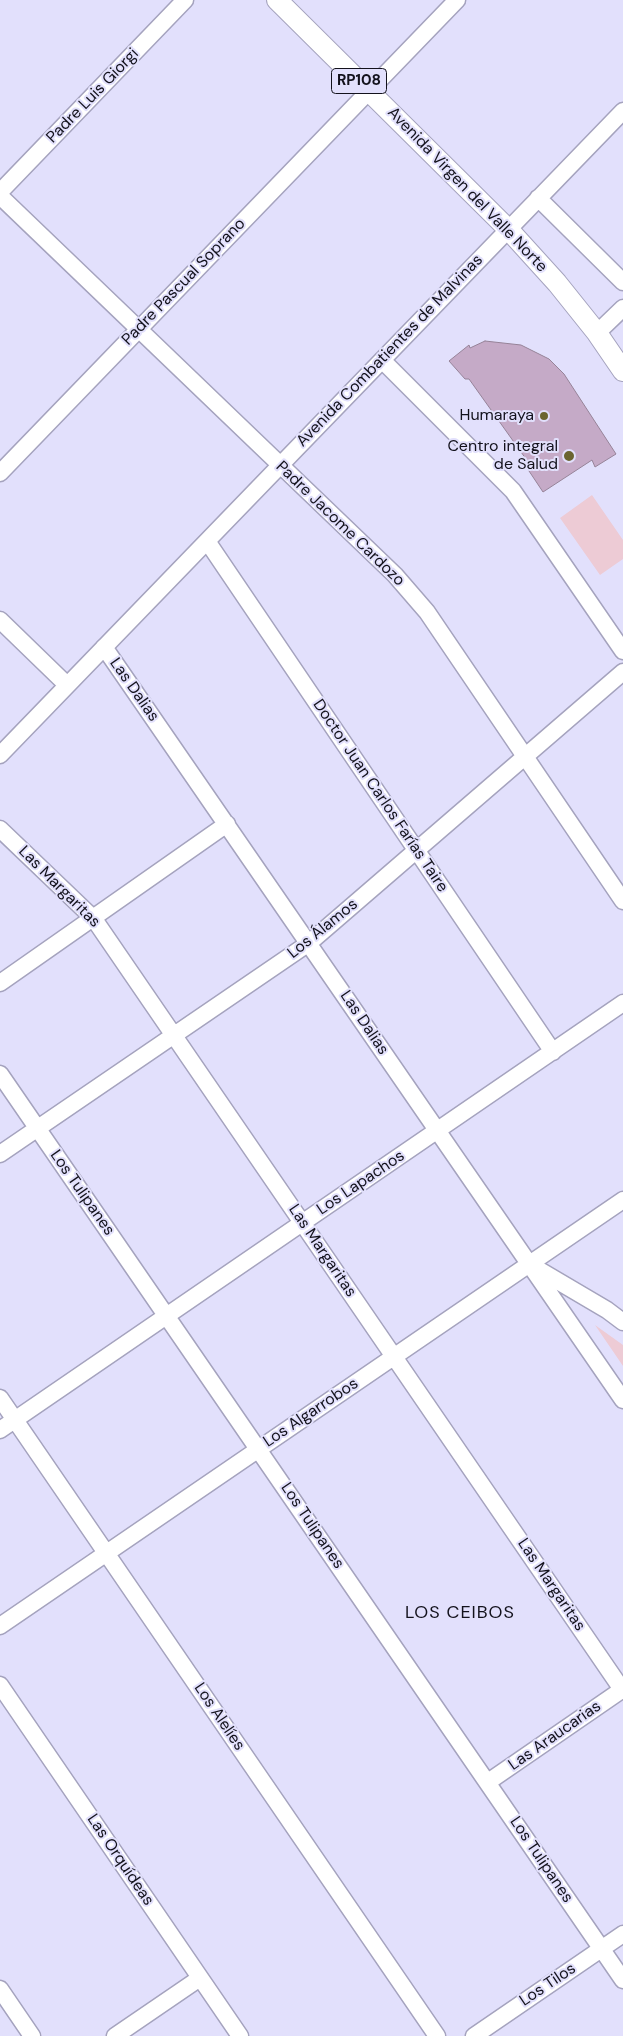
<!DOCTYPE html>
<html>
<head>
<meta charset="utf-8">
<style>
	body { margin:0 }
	canvas { display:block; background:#e2e0fc }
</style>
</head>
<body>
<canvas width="623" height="2036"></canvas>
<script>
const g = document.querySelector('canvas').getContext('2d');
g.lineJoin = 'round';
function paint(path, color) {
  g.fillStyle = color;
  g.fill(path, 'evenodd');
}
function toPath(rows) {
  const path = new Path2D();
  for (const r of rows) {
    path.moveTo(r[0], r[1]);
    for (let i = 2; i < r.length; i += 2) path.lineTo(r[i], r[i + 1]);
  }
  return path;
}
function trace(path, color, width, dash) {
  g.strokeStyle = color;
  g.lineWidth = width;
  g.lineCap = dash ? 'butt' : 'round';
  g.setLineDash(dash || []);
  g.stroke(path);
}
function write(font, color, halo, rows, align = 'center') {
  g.font = font + ' "DM Sans",sans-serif';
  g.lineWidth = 4;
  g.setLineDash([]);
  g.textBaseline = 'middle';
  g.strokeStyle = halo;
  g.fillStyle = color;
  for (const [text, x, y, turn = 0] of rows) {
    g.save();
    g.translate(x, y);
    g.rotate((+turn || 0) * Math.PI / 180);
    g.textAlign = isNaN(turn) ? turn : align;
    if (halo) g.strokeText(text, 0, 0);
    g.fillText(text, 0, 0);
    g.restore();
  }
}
const green = toPath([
	[592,495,623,540,623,559,600,575,560,518],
	[595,1325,623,1345,623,1366]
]);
const building = toPath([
	[485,341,521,345,549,359,564,374,616,454,595,467,592,460,543,492,525,465,526,459,469,379,465,379,449,361,469,345,470,348,485,341]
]);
const minor = toPath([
	[0,192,185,0],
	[0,196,395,575,427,612,623,901],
	[538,198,623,282],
	[597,333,623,308],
	[382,360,513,491,623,651],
	[0,473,457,0],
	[207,541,553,1052],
	[0,620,67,685],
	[104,647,623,1400],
	[0,755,623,111],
	[0,829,94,919,623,1691],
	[0,983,227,824],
	[0,1074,623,1980],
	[0,1154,309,943,623,672],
	[534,1267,607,1310,623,1322],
	[0,1398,437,2036],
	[0,1430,623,1003],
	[0,1626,623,1200],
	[0,1685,240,2036],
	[488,1782,623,1689],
	[0,1989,32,2036],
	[115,2036,200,1978],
	[474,2036,623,1934]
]);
const major = toPath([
	[277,0,508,229,557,283,597,333,623,371]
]);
const markers = [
	[544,416,5,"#6b6430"],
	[569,456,6,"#6b6430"]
];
const shields = [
	[359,81,55]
];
const shieldNames = [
	["RP108",359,81]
];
const streetNames = [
	["Padre Luis Giorgi",93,96,-46],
	["Avenida Virgen del Valle Norte",467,190,46],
	["Padre Pascual Soprano",184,282,-46],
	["Avenida Combatientes de Malvinas",390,351,-46],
	["Padre Jacome Cardozo",340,524,44],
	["Las Dalias",134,690,55],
	["Doctor Juan Carlos Farías Taire",380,796,56],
	["Las Margaritas",59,887,45],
	["Los Álamos",323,929,-39],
	["Las Dalias",364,1023,56],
	["Los Lapachos",361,1183,-34],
	["Los Tulipanes",82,1193,55],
	["Las Margaritas",322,1251,56],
	["Los Algarrobos",311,1413,-34],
	["Los Tulipanes",312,1526,56],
	["Las Margaritas",551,1585,56],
	["Los Alelíes",219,1717,56],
	["Las Araucarias",555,1736,-35],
	["Las Orquídeas",120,1860,56],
	["Los Tulipanes",541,1860,56],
	["Los Tilos",548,1985,-34]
];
const poiNames = [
	["Humaraya",534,416],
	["Centro integral",558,447],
	["de Salud",558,465]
];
const neighbourhoodNames = [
	["LOS CEIBOS",460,1613]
];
paint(green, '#edcbd5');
paint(building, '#c5aac7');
trace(building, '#968398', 1);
trace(minor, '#a5a3be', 19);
trace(major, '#a5a3be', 22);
trace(minor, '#fff', 16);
trace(major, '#fff', 20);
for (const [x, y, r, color] of markers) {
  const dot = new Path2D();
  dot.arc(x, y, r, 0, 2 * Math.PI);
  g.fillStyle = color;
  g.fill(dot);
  trace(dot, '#e2e0fc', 2);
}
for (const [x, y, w] of shields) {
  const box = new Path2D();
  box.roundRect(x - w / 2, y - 12.5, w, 25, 4);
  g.fillStyle = '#e2e0fc';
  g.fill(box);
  trace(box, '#13121c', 1);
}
write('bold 15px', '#13121c', null, shieldNames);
write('16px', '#13121c', '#e2e0fc', streetNames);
write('16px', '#13121c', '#e2e0fc', poiNames, 'right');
g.letterSpacing = '1px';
write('18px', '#13121c', '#e2e0fc', neighbourhoodNames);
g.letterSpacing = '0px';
</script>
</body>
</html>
